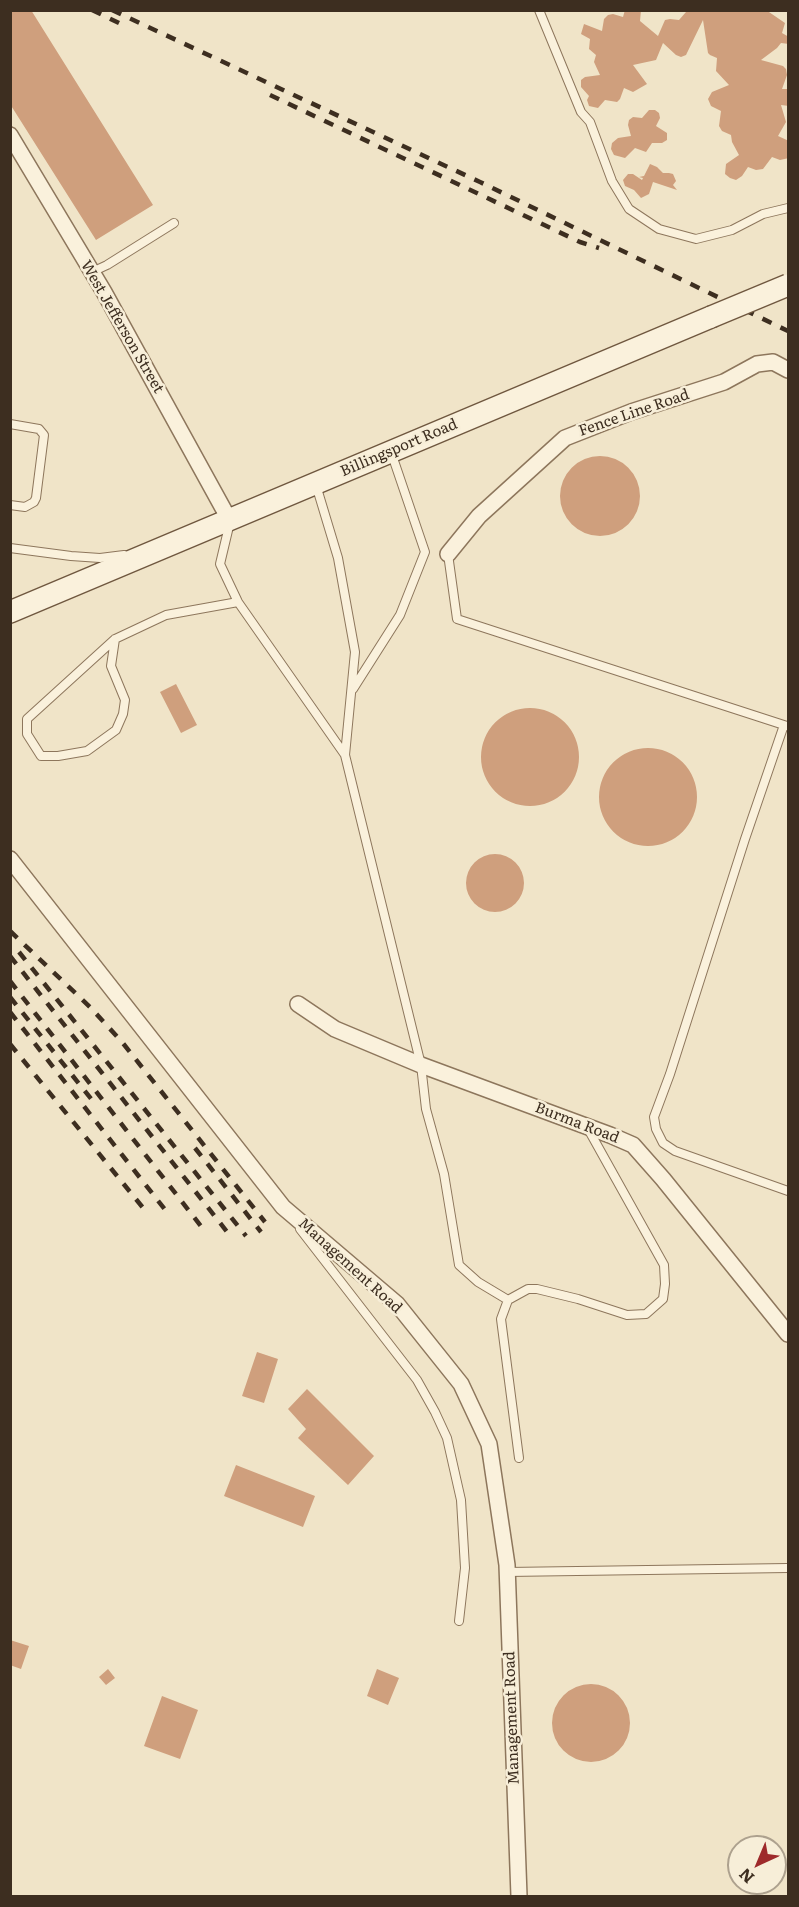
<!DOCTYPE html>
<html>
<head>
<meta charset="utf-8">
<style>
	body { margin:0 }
	#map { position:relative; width:799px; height:1907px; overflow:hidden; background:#f0e4c8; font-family:Literata,serif }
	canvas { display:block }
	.frame { position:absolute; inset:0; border:12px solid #3d2e20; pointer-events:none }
	.north { position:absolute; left:727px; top:1835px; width:60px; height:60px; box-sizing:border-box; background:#f7eed8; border:2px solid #ada18e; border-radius:50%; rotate:224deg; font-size:16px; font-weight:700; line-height:24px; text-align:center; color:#3d2e20 }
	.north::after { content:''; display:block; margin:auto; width:21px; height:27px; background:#9e2a2b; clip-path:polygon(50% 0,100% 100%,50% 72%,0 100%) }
</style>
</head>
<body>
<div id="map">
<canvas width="799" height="1907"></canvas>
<div class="frame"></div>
<div class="north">N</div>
</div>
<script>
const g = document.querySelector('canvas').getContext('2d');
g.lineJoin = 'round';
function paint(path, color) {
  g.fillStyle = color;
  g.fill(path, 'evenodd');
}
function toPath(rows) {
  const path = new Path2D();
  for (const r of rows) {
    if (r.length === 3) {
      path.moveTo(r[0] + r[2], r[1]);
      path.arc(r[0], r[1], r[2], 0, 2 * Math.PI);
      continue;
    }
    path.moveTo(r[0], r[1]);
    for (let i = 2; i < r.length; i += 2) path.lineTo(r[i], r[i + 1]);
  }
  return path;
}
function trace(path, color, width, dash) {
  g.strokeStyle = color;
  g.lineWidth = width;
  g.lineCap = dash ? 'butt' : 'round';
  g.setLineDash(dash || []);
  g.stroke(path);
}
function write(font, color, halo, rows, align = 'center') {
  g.font = font + ' Literata,serif';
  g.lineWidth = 5;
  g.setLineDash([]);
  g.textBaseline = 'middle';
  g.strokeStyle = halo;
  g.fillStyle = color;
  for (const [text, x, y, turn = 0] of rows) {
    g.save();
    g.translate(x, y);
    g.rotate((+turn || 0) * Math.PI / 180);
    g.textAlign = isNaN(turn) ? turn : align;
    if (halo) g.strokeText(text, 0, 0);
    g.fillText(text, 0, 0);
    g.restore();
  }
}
const building = toPath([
	[10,10,31,10,153,205,96,240,10,104],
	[625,10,641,10,640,21,658,36,665,20,670,19,679,20,686,12,766,10,785,23,782,33,789,37,789,44,781,43,777,48,761,60,783,66,786,69,787,75,782,89,789,89,789,106,781,105,786,122,778,136,789,141,789,158,780,160,772,157,763,169,756,170,748,167,742,176,736,180,730,178,725,174,726,164,739,155,732,142,731,135,722,131,719,126,721,111,711,106,708,99,712,92,729,85,716,71,717,58,710,55,708,53,703,20,686,55,681,57,676,55,663,43,656,60,633,65,647,84,633,92,624,88,620,99,617,102,605,100,598,108,589,106,587,100,589,96,581,87,581,80,585,77,600,75,594,62,596,55,589,49,590,39,581,34,584,24,602,31,604,19,608,15,613,14,623,17],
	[649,110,655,110,659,113,660,118,656,126,667,133,667,140,662,143,652,143,646,152,635,148,625,158,614,155,611,149,612,143,618,138,631,136,628,125,629,120,633,117,642,118],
	[650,164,657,167,663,173,669,173,673,174,676,181,673,185,677,190,653,182,649,194,641,198,634,190,625,186,623,180,628,174,633,174,642,180,643,178,639,177,644,176],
	[600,496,40],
	[176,684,197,725,181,733,160,692],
	[530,757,49],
	[648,797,49],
	[495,883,29],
	[257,1352,278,1359,264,1403,242,1396],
	[307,1389,374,1456,348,1485,298,1438,306,1429,288,1409],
	[236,1465,315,1496,303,1527,224,1496],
	[10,1640,29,1646,21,1669,10,1665],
	[108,1669,115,1678,106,1685,99,1677],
	[377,1669,399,1678,388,1705,367,1696],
	[591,1723,39],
	[162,1696,198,1710,180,1759,144,1746]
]);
const lane = toPath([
	[539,10,581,112,590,122,612,181,629,209,659,229,696,239,732,230,763,214,788,208],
	[92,272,107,265,174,223],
	[10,424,39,429,44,435,36,498,34,502,25,507,10,505],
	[316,485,338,558,355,652,345,755,421,1065,426,1109,444,1174,459,1265,478,1282,508,1300],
	[230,522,220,564,238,602,345,755],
	[10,548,71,556,100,558,124,555],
	[448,554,457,619,787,726],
	[115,639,111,666,125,700,123,714,116,730,87,751,58,756,41,756,27,734,27,719,115,639,166,615,238,602],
	[353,689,400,615,425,552,391,452],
	[784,725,745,839,670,1074,654,1117,656,1129,663,1143,675,1151,788,1191],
	[300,1229,417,1380,435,1412,447,1438,461,1500,465,1568,459,1621],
	[519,1458,501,1319,508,1300,528,1289,537,1289,578,1299,627,1315,646,1314,663,1299,665,1284,664,1265,587,1127],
	[507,1572,788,1568]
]);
const street = toPath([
	[10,135,104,292,230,521],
	[448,554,479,516,565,438,631,412,724,382,757,364,773,362,788,370],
	[10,859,283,1207,397,1304,461,1384,489,1444,507,1565,519,1896],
	[298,1004,335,1029,421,1065,610,1135,633,1145,663,1179,788,1334]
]);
const secondary = toPath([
	[10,612,711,317]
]);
const rail = toPath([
	[92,10,121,24],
	[112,10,480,182,788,331],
	[270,95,580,242,599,248],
	[10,931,90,1007,122,1042,265,1222],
	[19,952,246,1236],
	[10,956,228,1233],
	[10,981,204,1230],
	[10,997,96,1105],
	[10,1012,170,1216],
	[10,1044,148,1214],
	[195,1148,261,1232]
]);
const secondaryBridge = toPath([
	[711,317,788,285]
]);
const streetNames = [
	["West Jefferson Street",122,327,60],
	["Fence Line Road",634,413,-19],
	["Billingsport Road",399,448,-23],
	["Burma Road",577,1123,21],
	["Management Road",350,1266,42],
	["Management Road",512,1718,-92]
];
paint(building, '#cf9f7d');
trace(lane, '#8d765c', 10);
trace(street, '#8d765c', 18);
trace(secondary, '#6f573f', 24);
trace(lane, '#faf1dc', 8);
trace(street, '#faf1dc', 15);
trace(secondary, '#faf1dc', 21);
trace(rail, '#3d2e20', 4.5, [10, 10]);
trace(secondaryBridge, '#6f573f', 24, []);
trace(secondaryBridge, '#faf1dc', 21);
write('15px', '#3d2e20', '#f7eed8', streetNames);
</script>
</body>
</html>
